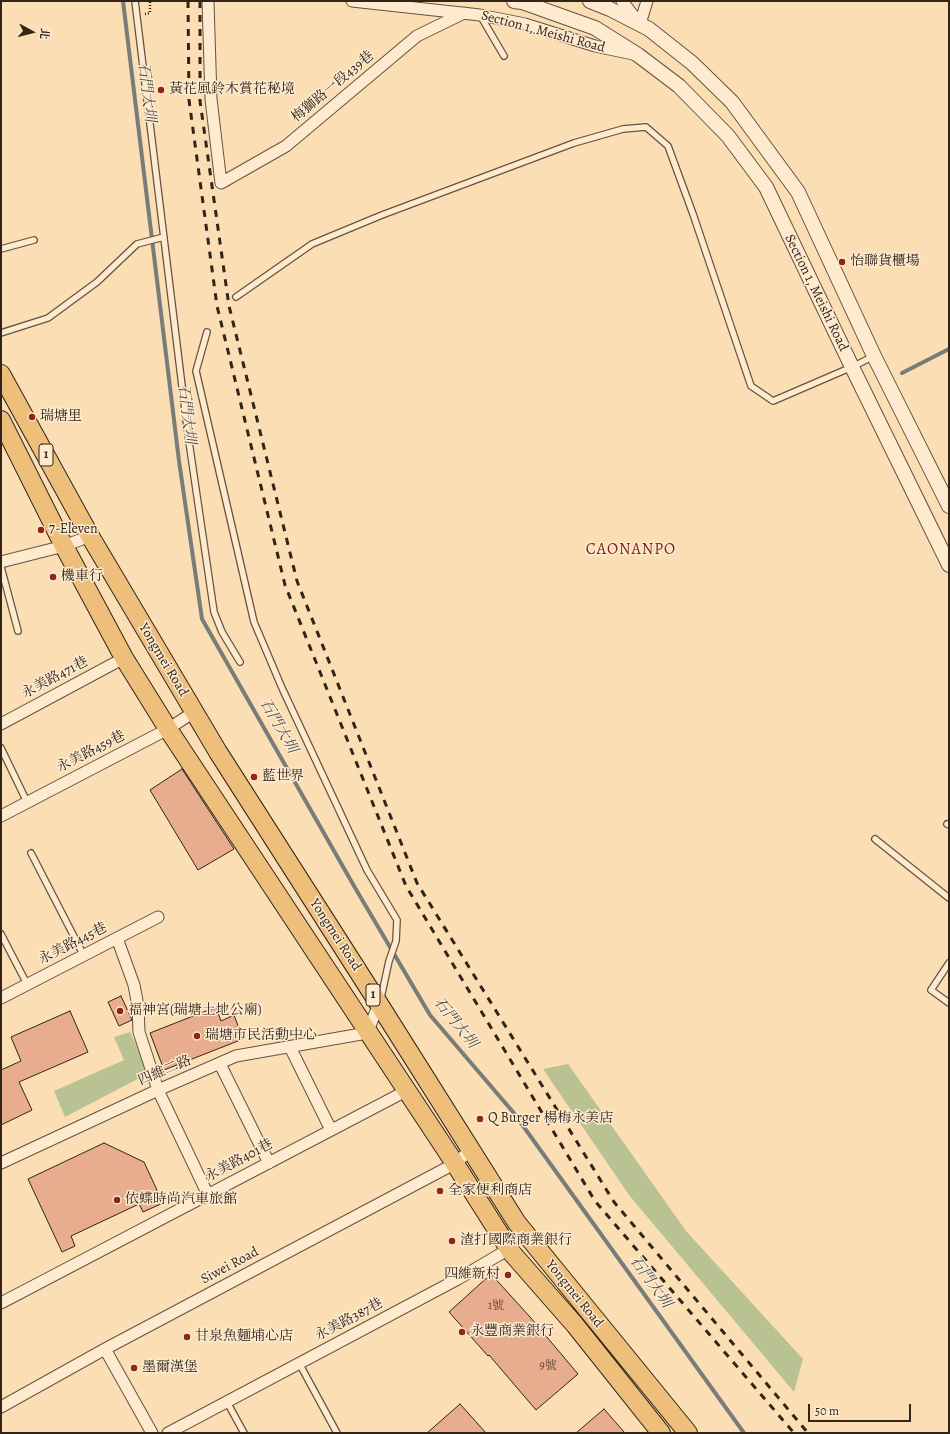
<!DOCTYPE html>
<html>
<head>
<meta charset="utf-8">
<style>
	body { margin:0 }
	#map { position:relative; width:950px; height:1434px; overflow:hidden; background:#fcdeb5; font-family:Alegreya,"Noto Serif TC",serif }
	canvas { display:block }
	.frame { position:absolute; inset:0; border:2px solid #31251a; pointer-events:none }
	.north { position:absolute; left:12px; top:12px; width:40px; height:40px; -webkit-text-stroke:3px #fdeacf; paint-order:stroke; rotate:97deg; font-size:11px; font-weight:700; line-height:16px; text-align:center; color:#31251a }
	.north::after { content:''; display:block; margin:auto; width:14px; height:18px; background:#31251a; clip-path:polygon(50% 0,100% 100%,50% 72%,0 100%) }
	.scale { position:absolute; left:808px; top:1404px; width:103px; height:18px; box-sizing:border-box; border:2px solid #31251a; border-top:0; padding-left:5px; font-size:12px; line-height:14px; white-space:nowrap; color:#31251a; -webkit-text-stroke:3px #fdeacf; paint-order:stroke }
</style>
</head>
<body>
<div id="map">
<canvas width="950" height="1434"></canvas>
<div class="frame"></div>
<div class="north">北</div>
<div class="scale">50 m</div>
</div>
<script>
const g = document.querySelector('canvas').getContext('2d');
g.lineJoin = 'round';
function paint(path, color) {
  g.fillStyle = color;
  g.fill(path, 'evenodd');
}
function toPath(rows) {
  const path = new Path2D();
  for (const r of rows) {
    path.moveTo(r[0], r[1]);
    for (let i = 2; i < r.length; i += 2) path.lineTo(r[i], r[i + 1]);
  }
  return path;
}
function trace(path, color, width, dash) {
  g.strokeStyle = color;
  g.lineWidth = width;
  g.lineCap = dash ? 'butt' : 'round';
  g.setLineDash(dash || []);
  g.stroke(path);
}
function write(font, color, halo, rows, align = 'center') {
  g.font = font + ' Alegreya,"Noto Serif TC",serif';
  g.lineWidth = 3;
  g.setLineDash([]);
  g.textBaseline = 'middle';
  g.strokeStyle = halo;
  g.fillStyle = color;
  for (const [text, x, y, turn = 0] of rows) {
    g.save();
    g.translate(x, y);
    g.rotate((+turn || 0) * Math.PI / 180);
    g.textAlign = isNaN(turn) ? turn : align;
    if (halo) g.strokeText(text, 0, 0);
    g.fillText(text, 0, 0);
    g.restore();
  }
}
const green = toPath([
	[130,1032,149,1073,65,1117,54,1091,124,1060,114,1037],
	[568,1064,686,1231,803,1359,794,1392,629,1195,543,1069]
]);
const stream = toPath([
	[123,1,179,461,202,619,354,886,430,1015,513,1112,744,1433],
	[902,373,949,349]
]);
const building = toPath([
	[182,769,234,849,198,870,150,790,182,769],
	[121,996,132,1020,119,1026,108,1002,121,996],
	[216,1007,221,1021,234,1015,243,1039,164,1070,150,1033,216,1007],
	[70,1011,88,1052,19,1082,32,1110,1,1125,1,1070,21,1061,11,1037,70,1011],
	[104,1143,144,1162,163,1203,143,1212,139,1204,71,1236,75,1246,62,1252,28,1179,104,1143],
	[491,1274,530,1317,578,1374,536,1410,489,1355,488,1356,449,1312,491,1274],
	[460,1404,486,1433,427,1433,460,1404],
	[604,1409,625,1433,576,1433,604,1409]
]);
const path = toPath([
	[145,14,150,13,150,1]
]);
const service = toPath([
	[135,1,188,435,214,612,222,632,240,662],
	[480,15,504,56],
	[1,249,34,240],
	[236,297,312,244,382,215,574,143,623,129,646,127,668,146,693,214,751,386,773,401,852,367,874,356],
	[207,332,196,371,254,622,282,688,367,870,397,920,396,941,389,961,381,998],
	[1,333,48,318,97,282,137,244,164,237],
	[1,567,18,631],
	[1,748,27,802],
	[947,824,949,825],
	[875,839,949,898],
	[31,853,84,956],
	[1,934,27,984],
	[949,963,931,990,949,1003],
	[299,1363,337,1433],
	[227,1402,244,1433]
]);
const minor = toPath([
	[208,1,211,99,221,183,286,146,417,36,464,13],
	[352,1,480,15,525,24,595,46,633,54],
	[622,1,640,24],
	[640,24,647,1],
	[1,562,64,546,90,536],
	[1,724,124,658],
	[1,816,168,729,194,712],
	[117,938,134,985,138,1006,139,1032,158,1090,208,1195],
	[1,998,158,917],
	[290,1047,331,1130],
	[220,1064,269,1163],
	[1,1163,158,1090,236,1056,367,1033,379,1004],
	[1,1303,406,1091],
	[105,1349,152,1433],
	[1,1407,105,1349,454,1164,471,1150],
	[168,1433,458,1279,509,1249]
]);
const tertiary = toPath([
	[514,1,522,2,595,28,638,55,679,86,728,136,766,187,852,367,949,565],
	[590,1,610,9,649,29,692,63,732,102,798,192,874,356,949,506]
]);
const primary = toPath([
	[1,374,90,536,218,752,379,1004,517,1223,688,1433],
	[1,420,64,546,124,658,168,729,452,1159,511,1252,575,1325,661,1433]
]);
const rail = toPath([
	[188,1,189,100,217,306,285,585,406,886,595,1201,794,1433],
	[200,1,200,101,229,306,297,581,417,883,614,1202,808,1433]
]);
const markers = [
	[161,90,4,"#8f2418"],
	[842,262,4,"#8f2418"],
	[32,417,4,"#8f2418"],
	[41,530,4,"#8f2418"],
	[53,577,4,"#8f2418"],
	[254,777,4,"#8f2418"],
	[120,1011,4,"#8f2418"],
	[197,1036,4,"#8f2418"],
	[480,1119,4,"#8f2418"],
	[440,1191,4,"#8f2418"],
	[117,1200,4,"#8f2418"],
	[452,1241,4,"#8f2418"],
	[508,1275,4,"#8f2418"],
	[462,1332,4,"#8f2418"],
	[187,1337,4,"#8f2418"],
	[134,1368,4,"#8f2418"]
];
const numberNames = [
	["1號",496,1306],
	["9號",548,1366]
];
const shields = [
	[46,455,14],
	[373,995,14]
];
const shieldNames = [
	["1",46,455],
	["1",373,995]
];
const streetNames = [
	["Section 1, Meishi Road",543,32,15],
	["梅獅路一段439巷",333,87,-40],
	["Section 1, Meishi Road",816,293,64],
	["Yongmei Road",163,660,59],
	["永美路471巷",55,678,-28],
	["永美路459巷",91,752,-27],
	["Yongmei Road",335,935,57],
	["永美路445巷",73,944,-27],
	["四維二路",165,1071,-23],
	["永美路401巷",239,1161,-28],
	["Siwei Road",230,1266,-28],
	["Yongmei Road",574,1294,51],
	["永美路387巷",349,1320,-28]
];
const poiNames = [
	["黃花風鈴木賞花秘境",169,90],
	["怡聯貨櫃場",850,262],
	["瑞塘里",40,417],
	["7-Eleven",49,530],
	["機車行",61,577],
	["藍世界",262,777],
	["福神宮(瑞塘土地公廟)",128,1011],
	["瑞塘市民活動中心",205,1036],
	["Q Burger 楊梅永美店",488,1119],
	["全家便利商店",448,1191],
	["依蝶時尚汽車旅館",125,1200],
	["渣打國際商業銀行",460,1241],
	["四維新村",500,1275,"right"],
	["永豐商業銀行",470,1332],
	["甘泉魚麵埔心店",195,1337],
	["墨爾漢堡",142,1368]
];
const waterNames = [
	["石門大圳",146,92,83],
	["石門大圳",186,414,83],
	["石門大圳",278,726,60],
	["石門大圳",455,1023,51],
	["石門大圳",650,1282,54]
];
const quarterNames = [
	["CAONANPO",631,550]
];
paint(green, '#b8c292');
trace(stream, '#777e79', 4);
paint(building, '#e8ad8e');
trace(building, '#31251a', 1);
trace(service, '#645341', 8);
trace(minor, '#645341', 13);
trace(tertiary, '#645341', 16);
trace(primary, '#31251a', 20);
trace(path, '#31251a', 2.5, [1, 2]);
trace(service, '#fdeacf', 5.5);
trace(minor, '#fdeacf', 11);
trace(tertiary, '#fdeacf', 14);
trace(primary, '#eebf7a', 18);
trace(rail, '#31251a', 3, [7, 7]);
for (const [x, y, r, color] of markers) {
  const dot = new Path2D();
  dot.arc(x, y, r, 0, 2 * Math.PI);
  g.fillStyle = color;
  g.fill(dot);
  trace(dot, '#fdeacf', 1.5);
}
write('12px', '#5f4737', null, numberNames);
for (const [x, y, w] of shields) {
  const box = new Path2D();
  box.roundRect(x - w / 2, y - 11, w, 22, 3);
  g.fillStyle = '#fdeacf';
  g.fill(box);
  trace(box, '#31251a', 1);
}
write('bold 13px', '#31251a', null, shieldNames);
write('14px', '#31251a', '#fdeacf', streetNames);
write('14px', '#31251a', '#fdeacf', poiNames, 'left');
write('italic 15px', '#54514a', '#fdeacf', waterNames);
g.letterSpacing = '1px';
write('16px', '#7a1f14', '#fdeacf', quarterNames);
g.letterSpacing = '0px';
</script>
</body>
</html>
